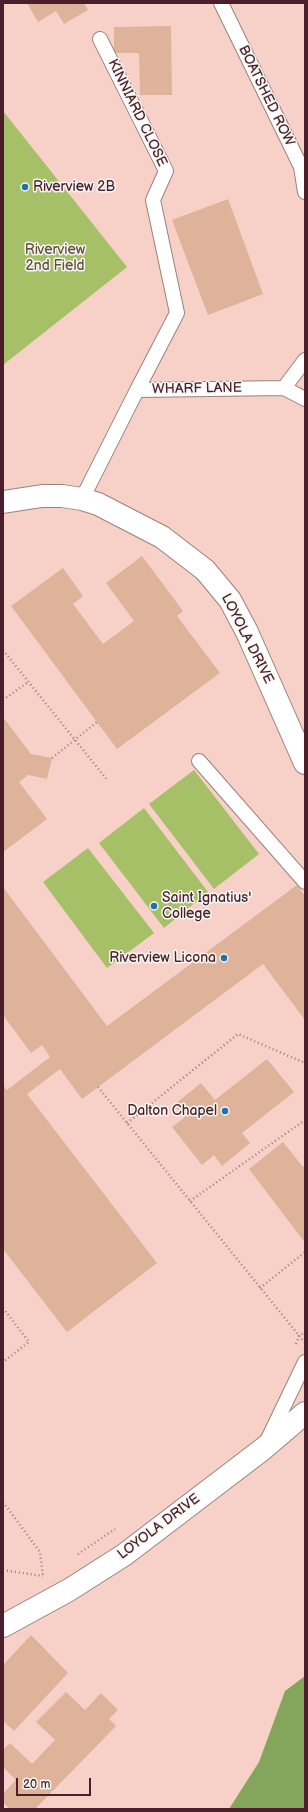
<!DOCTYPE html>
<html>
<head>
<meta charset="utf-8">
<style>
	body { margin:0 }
	#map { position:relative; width:308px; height:1812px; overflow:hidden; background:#ebe5c9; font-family:"Balsamiq Sans",sans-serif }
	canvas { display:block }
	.frame { position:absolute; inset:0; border:4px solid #4a1f2b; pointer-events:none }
	.scale { position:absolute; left:16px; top:1778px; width:75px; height:18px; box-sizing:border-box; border:2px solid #4a1f2b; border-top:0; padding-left:5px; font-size:12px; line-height:14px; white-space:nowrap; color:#4a1f2b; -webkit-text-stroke:3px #f6f6f2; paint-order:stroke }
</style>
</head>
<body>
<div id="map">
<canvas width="308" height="1812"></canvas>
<div class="frame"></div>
<div class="scale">20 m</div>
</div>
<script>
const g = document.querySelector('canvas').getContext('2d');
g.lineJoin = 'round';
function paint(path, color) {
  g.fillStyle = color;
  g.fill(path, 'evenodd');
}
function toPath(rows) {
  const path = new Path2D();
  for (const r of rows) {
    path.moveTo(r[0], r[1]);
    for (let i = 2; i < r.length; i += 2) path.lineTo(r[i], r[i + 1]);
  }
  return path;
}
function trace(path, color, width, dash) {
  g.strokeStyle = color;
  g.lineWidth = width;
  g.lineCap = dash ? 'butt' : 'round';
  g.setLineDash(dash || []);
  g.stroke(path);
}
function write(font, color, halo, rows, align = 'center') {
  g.font = font + ' "Balsamiq Sans",sans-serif';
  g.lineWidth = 3;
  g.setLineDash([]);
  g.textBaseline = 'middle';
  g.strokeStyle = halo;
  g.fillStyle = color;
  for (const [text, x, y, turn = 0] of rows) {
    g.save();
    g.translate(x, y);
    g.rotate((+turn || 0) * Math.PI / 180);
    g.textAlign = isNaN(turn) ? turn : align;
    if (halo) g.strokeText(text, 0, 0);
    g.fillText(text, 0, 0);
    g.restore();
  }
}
const built = toPath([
	[3,3,305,3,305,1809,3,1809]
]);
const green = toPath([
	[3,111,127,267,3,365],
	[194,770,259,854,214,889,149,804],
	[144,808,208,892,164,928,99,843],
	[88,848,154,933,107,968,43,882]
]);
const forest = toPath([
	[305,1676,305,1809,229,1809,259,1762,285,1691]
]);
const building = toPath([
	[27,3,84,3,88,10,64,24,56,11,38,22],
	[171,26,172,95,140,95,139,53,114,53,114,27],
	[228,199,263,294,208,315,172,220],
	[142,556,183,611,177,616,220,673,117,749,11,606,63,568,83,596,73,604,103,644,134,621,106,583],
	[3,717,31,754,52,758,47,779,28,775,19,782,47,819,3,852],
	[297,885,305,896,305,1020,263,964,82,1099,60,1069,27,1094,157,1263,67,1332,3,1249,3,1085,7,1090,50,1057,42,1045,31,1053,3,1015,3,887,107,1026],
	[267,1059,294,1092,242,1133,250,1143,222,1166,214,1155,202,1165,172,1127,185,1117,174,1105,201,1083,215,1100],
	[283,1142,303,1167,305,1165,305,1239,303,1240,249,1169],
	[31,1635,68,1673,14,1731,3,1721,3,1665],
	[66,1692,85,1710,101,1693,118,1710,109,1719,116,1726,35,1809,10,1809,3,1802,3,1794,16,1780,3,1767,3,1750,10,1743,32,1764,55,1740,36,1722]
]);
const path = toPath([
	[3,650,108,781],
	[3,700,28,682],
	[52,758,97,722],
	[98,1087,305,1343],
	[127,1123,238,1034,305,1063],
	[190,1201,305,1120],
	[260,1288,305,1252],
	[3,1308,29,1342,3,1362],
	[296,1344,299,1336,305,1332],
	[3,1502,40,1552,43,1576],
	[78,1554,115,1529],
	[3,1570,43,1576]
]);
const lane = toPath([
	[221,3,301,167,305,192],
	[100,39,166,171,153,200,177,313,137,390],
	[284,388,305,360],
	[82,499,137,390,284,388,305,399],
	[199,761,305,882],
	[267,1441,305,1362]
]);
const street = toPath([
	[3,502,42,496,62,496,82,499,98,504,162,537,205,570,230,600,247,632,305,763],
	[3,1626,69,1590,124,1555,263,1449,305,1413]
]);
const markers = [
	[25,187,4,"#1f6fb2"],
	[154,906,4,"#1f6fb2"],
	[224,958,4,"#1f6fb2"],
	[225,1111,4,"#1f6fb2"]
];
const streetNames = [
	["BOATSHED ROW",266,96,64],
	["KINNIARD CLOSE",137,113,64],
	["WHARF LANE",197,389,-1],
	["LOYOLA DRIVE",247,639,63],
	["LOYOLA DRIVE",159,1527,-37]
];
const poiNames = [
	["Riverview 2B",33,187],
	["Saint Ignatius'",162,898],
	["College",162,914],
	["Riverview Licona",216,958,"right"],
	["Dalton Chapel",217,1111,"right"]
];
const parkNames = [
	["Riverview",55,250],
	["2nd Field",55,266]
];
paint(built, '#f7d1c8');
paint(green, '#a6c067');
paint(forest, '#84a65c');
paint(building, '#dfb399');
trace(lane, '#9a827a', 16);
trace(street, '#9a827a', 24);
trace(path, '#9a827a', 2.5, [1, 3]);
trace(lane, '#fff', 14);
trace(street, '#fff', 22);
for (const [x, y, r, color] of markers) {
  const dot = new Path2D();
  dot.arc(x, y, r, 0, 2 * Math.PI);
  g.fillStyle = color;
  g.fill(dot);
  trace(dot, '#f6f6f2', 1.5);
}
write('14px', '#4a1f2b', '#f6f6f2', streetNames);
write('14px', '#4a1f2b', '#f6f6f2', poiNames, 'left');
write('14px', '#664f3d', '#f6f6f2', parkNames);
</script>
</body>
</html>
